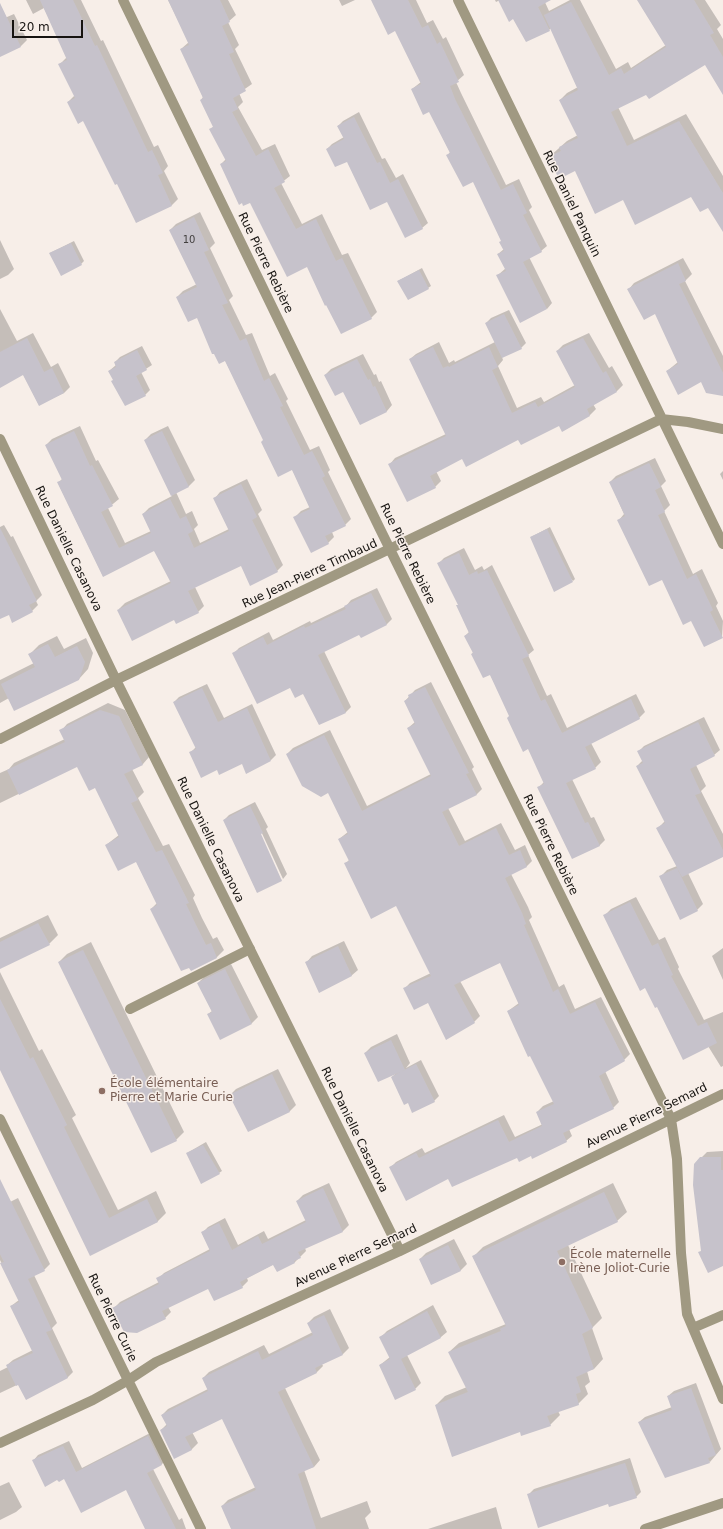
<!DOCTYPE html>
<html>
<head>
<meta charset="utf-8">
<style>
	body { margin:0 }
	#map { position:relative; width:723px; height:1529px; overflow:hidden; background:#f7eee8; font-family:"DejaVu Sans",sans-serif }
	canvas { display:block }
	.scale { position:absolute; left:12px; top:20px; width:71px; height:18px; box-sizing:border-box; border:2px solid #161310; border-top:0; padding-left:5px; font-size:12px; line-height:14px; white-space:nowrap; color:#161310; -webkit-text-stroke:3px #f7eee8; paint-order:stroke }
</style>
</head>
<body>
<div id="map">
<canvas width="723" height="1529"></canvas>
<div class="scale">20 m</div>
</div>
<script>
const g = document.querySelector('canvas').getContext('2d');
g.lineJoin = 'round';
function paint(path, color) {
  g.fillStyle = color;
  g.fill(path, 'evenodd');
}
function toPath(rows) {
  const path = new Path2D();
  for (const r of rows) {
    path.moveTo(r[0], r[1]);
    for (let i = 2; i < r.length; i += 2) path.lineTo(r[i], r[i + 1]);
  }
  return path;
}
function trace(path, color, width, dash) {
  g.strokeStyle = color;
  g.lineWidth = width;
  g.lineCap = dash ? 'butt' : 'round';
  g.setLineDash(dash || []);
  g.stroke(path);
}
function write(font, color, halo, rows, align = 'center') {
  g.font = font + ' "DejaVu Sans",sans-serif';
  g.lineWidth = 3;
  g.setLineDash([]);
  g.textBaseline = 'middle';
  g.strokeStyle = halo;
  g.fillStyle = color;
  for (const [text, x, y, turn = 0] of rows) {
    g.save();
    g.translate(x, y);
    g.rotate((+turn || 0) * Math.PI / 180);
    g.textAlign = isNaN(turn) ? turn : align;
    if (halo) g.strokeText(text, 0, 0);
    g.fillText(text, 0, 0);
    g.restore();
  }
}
const shadow = toPath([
	[26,0,81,0,101,41,103,40,154,147,158,145,168,166,164,171,178,199,172,205,137,222,118,182,83,120,68,102,75,95,60,64,67,57,44,8,33,14],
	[168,0,228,0,236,15,228,22,239,45,235,49,252,84,239,93,243,102,238,107,262,150,275,144,290,176,281,183,302,224,322,214,342,255,348,253,377,312,371,318,307,266,250,202,221,164,226,159,211,129,214,126,201,100,203,97,181,49,189,42],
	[339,0,355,0,342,6],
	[372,0,416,0,427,23,433,20,443,39,446,37,464,75,456,82,461,93,506,185,519,179,532,207,529,210,547,246,541,251,529,257,552,303,547,309,498,275,506,268,498,254,504,249,502,241,473,180,448,155,450,152,429,110,412,89,421,82,396,30],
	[495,0,544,0,549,11,570,0,580,0,616,69,628,62,631,68,666,45,644,0,705,0,721,25,717,29,723,39,723,93,705,63,618,107,634,140,686,114,723,176,723,230,709,206,691,196,623,199,576,170,549,157,567,141,578,135,560,100,567,93,578,87,551,28,549,30,514,18,500,0,496,2],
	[14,14,27,40,21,46,0,56,0,20],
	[359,112,382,159,385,158,396,178,403,174,428,223,422,228,388,201,347,160,327,149,332,144,344,137,338,126,343,121],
	[200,212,215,243,210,248,233,296,229,300,246,335,252,333,270,376,275,373,288,399,286,401,310,450,319,446,330,470,328,472,351,519,345,525,332,532,334,537,328,543,295,517,301,511,310,507,292,469,264,440,225,360,197,317,177,297,183,291,197,284,170,230,176,224],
	[0,240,14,269,8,275,0,279],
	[74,241,84,261,81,264,50,253],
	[683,258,692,274,685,281,723,356,723,395,701,381,667,371,678,362,656,313,629,289,634,283],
	[422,268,431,286,428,288,398,281],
	[0,309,17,341,33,333,51,367,58,363,70,387,64,393,39,405,23,374,0,380],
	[509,310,526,343,521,348,502,357,503,360,498,366,517,408,541,397,544,402,575,385,557,351,563,345,589,333,609,368,612,366,623,385,617,391,593,404,596,409,590,415,563,431,559,424,463,458,436,471,441,481,435,487,390,464,395,458,446,434,410,359,416,354,439,342,449,363,454,360,455,362,495,342,486,323,491,318],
	[142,346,152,365,141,372,150,390,145,395,114,380,109,371,116,365,115,362,120,357],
	[363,354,374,375,376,374,379,382,381,381,392,405,387,411,360,424,344,391,325,375,331,369],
	[80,426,96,461,98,460,119,499,108,508,125,543,151,531,143,514,149,508,172,496,145,440,151,434,168,426,195,480,189,486,176,492,186,514,192,511,198,525,194,529,200,543,229,529,215,498,220,492,247,479,262,510,258,514,283,565,277,571,241,565,195,587,204,606,198,612,175,619,119,609,125,603,171,581,154,550,103,576,58,483,63,478,46,445,52,439],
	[655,458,666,481,661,486,670,505,664,511,693,574,702,569,718,603,716,606,723,621,722,637,692,619,619,520,624,514,610,482,616,476],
	[723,471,723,480,720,474],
	[4,525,11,537,13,536,42,595,36,601,38,605,32,611,9,614,0,618,0,527],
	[550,527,575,579,573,581,531,537],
	[464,548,475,570,482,566,484,570,492,565,534,650,528,655,547,696,551,694,567,728,636,694,645,712,639,718,591,743,601,762,595,768,572,779,591,818,594,817,605,840,599,846,538,788,544,782,529,748,510,716,490,674,472,654,473,652,465,636,469,632,459,604,438,564,444,558],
	[377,588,392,619,387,624,360,633,324,651,351,707,346,712,319,724,304,692,290,687,233,654,239,648,269,632,273,640,310,621,311,623,346,606,351,600],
	[57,636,64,649,86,638,93,653,88,669,79,679,9,698,0,703,0,680,34,663,30,654,39,645],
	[431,682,474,767,472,769,482,789,477,794,448,808,465,841,501,823,515,850,525,845,532,861,527,866,511,874,528,907,532,917,529,920,559,987,564,984,575,1009,601,997,630,1054,624,1060,605,1071,619,1102,613,1108,569,1129,572,1136,566,1141,531,1155,517,1156,449,1178,390,1168,396,1162,422,1148,425,1153,504,1115,515,1137,543,1124,537,1112,543,1106,554,1101,508,1011,519,1003,501,962,460,981,480,1016,474,1022,428,1002,405,988,410,983,431,973,397,905,345,864,350,859,339,839,348,832,329,792,287,754,293,748,330,730,367,806,431,774,408,728,415,722,405,701,415,690],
	[207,684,224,718,252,704,276,755,271,760,242,763,217,769,190,753,196,747,174,702,179,697],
	[108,703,125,710,149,757,143,764,132,769,144,792,138,798,163,846,169,844,195,895,193,898,202,918,213,939,217,937,224,950,217,957,191,970,151,909,157,903,136,861,106,845,119,835,96,787,78,765,0,803,0,773,9,769,14,763,65,739,61,731,67,724],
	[704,717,720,750,714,755,696,765,706,786,701,791,723,834,723,857,722,856,688,873,703,904,697,910,661,876,667,870,677,866,658,828,665,821,637,766,643,760,639,751,644,746],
	[255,802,268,827,266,829,287,874,283,879,260,829,258,830,280,879,282,879,257,892,224,820,229,815],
	[636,897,659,940,665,937,679,967,678,969,704,1020,723,1012,723,1066,721,1067,708,1046,658,1005,604,916,611,909],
	[48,915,58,935,49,944,0,968,0,938],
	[344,941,358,970,351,976,306,963,312,956],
	[91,942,184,1132,176,1140,59,962,67,954],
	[723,948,723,980,712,956],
	[231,964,258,1017,252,1023,220,1038,208,1014,212,1011,198,983,204,977],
	[0,972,39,1051,42,1049,76,1115,72,1118,118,1210,156,1191,166,1213,157,1222,91,1254,0,1067],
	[397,1034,410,1063,406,1068,421,1060,439,1096,434,1101,408,1102,392,1077,396,1073,365,1053,371,1047],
	[278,1069,296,1105,290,1111,249,1131,230,1095,236,1089],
	[206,1142,222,1171,219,1173,187,1153],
	[723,1151,723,1265,702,1250,695,1164,707,1152],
	[329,1183,349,1225,343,1231,305,1248,306,1251,295,1262,277,1271,274,1264,247,1278,248,1281,242,1287,209,1288,168,1307,171,1312,165,1318,114,1308,120,1302,159,1282,158,1279,164,1273,210,1249,202,1233,208,1227,225,1218,238,1245,264,1231,268,1239,306,1220,297,1201,303,1195],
	[613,1183,627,1212,617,1221,568,1245,602,1318,592,1328,603,1359,594,1369,587,1371,590,1382,585,1386,588,1394,578,1404,558,1411,560,1415,550,1425,520,1431,436,1405,445,1396,467,1387,449,1352,459,1343,506,1324,473,1257,483,1247],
	[18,1198,50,1264,44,1270,34,1275,57,1323,52,1328,73,1372,67,1378,19,1384,0,1393,0,1371,8,1367,7,1365,13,1360,33,1350,11,1306,19,1300,0,1260,0,1207],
	[454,1239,467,1264,461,1270,432,1284,420,1259,426,1253],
	[433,1305,447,1332,441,1337,407,1355,421,1383,415,1389,380,1365,390,1357,381,1337,387,1331],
	[330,1309,349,1348,343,1354,322,1364,323,1366,317,1372,285,1388,320,1460,314,1467,304,1470,321,1518,367,1501,371,1512,365,1518,369,1529,234,1529,222,1506,228,1500,256,1487,222,1417,192,1432,198,1443,191,1450,161,1430,167,1424,162,1415,168,1409,208,1389,203,1378,209,1372,264,1345,269,1354,313,1332,308,1323,314,1317],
	[696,1383,721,1449,710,1462,639,1422,645,1417,672,1407,668,1396,674,1391],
	[154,1431,167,1459,162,1464,153,1469,179,1520,182,1518,186,1529,146,1529,127,1489,64,1477,33,1461,38,1455,69,1441,82,1468],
	[630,1458,641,1492,636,1497,608,1503,528,1495,534,1489],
	[9,1482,22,1507,16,1512,0,1520,0,1486],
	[496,1507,502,1529,428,1529]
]);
const building = toPath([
	[40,0,73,0,95,46,97,45,148,152,152,150,163,173,158,175,172,206,136,223,117,184,115,185,83,121,78,124,67,102,75,98,58,64,67,60],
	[168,0,220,0,230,22,222,26,234,52,229,54,246,91,233,98,238,109,232,112,256,156,268,149,285,182,274,188,296,229,316,219,336,261,342,258,372,319,341,334,326,305,325,306,307,267,287,277,250,203,243,206,242,203,239,205,220,164,226,161,209,129,213,127,200,100,203,98,180,49,189,45],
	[371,0,408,0,422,28,428,25,437,44,440,42,459,82,450,86,455,99,501,190,513,184,527,213,523,215,542,252,523,262,547,309,520,323,496,275,506,271,497,254,504,251,499,242,501,241,473,182,463,187,446,155,450,153,429,112,423,115,411,89,421,84,395,31,388,35],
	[498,0,551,0,538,7,550,31,526,42,513,19,509,22],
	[637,0,694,0,714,33,710,35,723,57,723,95,705,65,649,99,646,95,611,112,627,146,679,121,723,193,723,232,708,208,700,212,691,197,635,225,623,200,595,214,575,171,559,179,548,157,561,151,559,147,578,138,559,100,578,90,544,15,571,2,609,75,621,68,624,74,666,47],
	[0,3,21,47,0,57],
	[354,117,377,163,380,162,390,183,398,179,423,229,405,238,387,202,370,210,347,162,335,167,326,149,344,139,337,126],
	[194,217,209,250,204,252,228,303,222,305,240,341,246,338,264,381,269,378,283,406,280,407,304,455,312,451,325,476,322,478,346,526,325,536,329,544,311,553,293,517,310,509,292,470,278,477,261,442,263,440,225,361,219,364,214,354,212,354,197,318,188,322,176,297,197,287,169,230],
	[71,243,82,265,61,276,49,253],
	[678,263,686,281,679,284,723,373,723,396,706,393,701,382,678,395,666,371,678,364,655,314,644,320,627,289],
	[419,270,429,289,408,300,397,281],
	[504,314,522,349,502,358,485,323],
	[27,338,44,372,52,368,64,393,39,406,23,375,0,388,0,352],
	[583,338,603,373,606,371,617,392,587,409,590,416,562,432,559,426,521,445,518,440,466,467,462,459,430,476,436,488,407,502,388,464,446,436,409,359,433,347,443,368,448,366,449,367,489,347,498,367,492,370,512,413,535,402,538,407,575,387,556,351],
	[137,350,147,370,136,376,146,396,125,406,111,381,113,380,108,371,116,367,114,362],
	[357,359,368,380,370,379,373,387,375,386,387,412,360,425,343,392,335,396,324,375],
	[74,431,90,466,92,465,113,506,101,512,119,548,151,533,142,514,170,499,180,519,186,516,193,531,188,534,194,548,229,531,213,498,241,484,257,517,252,520,278,572,250,586,241,566,188,591,199,613,176,624,174,620,132,641,117,610,171,583,154,551,103,577,57,482,62,480,45,445],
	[162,431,189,487,171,496,144,440],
	[649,463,661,487,655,490,665,512,658,515,687,579,696,574,713,610,710,612,723,638,704,647,691,621,683,625,662,580,649,586,617,520,625,516,609,482],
	[0,528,37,601,29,605,33,612,12,623,9,615,0,619],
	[547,529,573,582,554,592,530,537],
	[459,553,469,575,477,571,478,574,487,570,529,656,522,659,541,701,545,699,562,733,631,699,640,719,585,747,596,769,566,783,585,823,588,822,600,846,572,859,537,787,544,784,528,749,523,752,507,718,509,716,490,675,483,678,471,654,473,653,464,636,469,633,456,605,458,605,437,563],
	[371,593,387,625,361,638,359,635,318,655,346,713,319,725,303,694,295,698,290,688,257,704,232,653,263,637,267,645,304,626,305,628,346,609,344,606],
	[48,644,55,657,77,646,85,662,79,680,14,711,1,684,35,667,28,654],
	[425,687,469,773,466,774,477,795,442,812,459,846,496,828,509,855,520,850,527,867,505,878,522,913,526,924,524,925,553,992,558,989,570,1014,595,1002,625,1061,599,1076,614,1109,563,1133,567,1142,532,1159,531,1156,519,1162,517,1158,452,1187,448,1179,406,1201,389,1167,416,1153,419,1158,498,1120,509,1142,542,1126,536,1112,554,1104,530,1056,528,1057,507,1011,519,1005,500,963,454,985,475,1023,446,1040,428,1003,414,1010,403,988,431,976,396,906,371,919,344,863,349,861,338,839,348,834,328,793,321,797,302,786,286,754,324,735,362,811,431,776,407,728,415,724,404,701,409,698,408,695],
	[202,688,218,722,247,708,271,761,246,774,242,764,219,775,217,770,201,778,189,752,196,749,173,702],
	[100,710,119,716,143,765,124,774,138,800,131,803,156,852,162,850,189,903,186,904,196,925,206,945,211,943,217,958,191,971,189,968,181,971,150,909,157,905,136,862,118,871,105,845,119,837,95,788,89,791,77,767,19,795,7,770,65,742,59,730],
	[698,722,715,756,690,769,701,793,695,795,723,850,723,857,682,877,656,828,665,823,636,766,643,763,637,751],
	[250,806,263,833,261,834,282,881,257,893,223,820],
	[677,868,698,911,680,920,659,876],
	[630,902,652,946,658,943,673,975,671,976,698,1026,707,1022,717,1043,683,1060,657,1007,655,1008,645,988,640,991,603,915],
	[38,923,50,945,0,969,0,942],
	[338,946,352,976,319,993,305,962],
	[83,950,177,1141,151,1153,58,962],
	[225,969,252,1024,220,1040,207,1014,212,1012,197,983],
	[0,999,30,1059,33,1057,67,1125,64,1127,109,1218,147,1199,158,1222,90,1256,0,1070],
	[391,1040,405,1070,378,1082,364,1053],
	[416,1064,435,1102,412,1113,408,1103,404,1105,391,1077],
	[272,1074,290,1112,248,1132,229,1095],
	[203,1145,220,1174,201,1184,186,1153],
	[700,1157,721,1157,721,1170,723,1170,723,1266,708,1273,698,1252,701,1251,693,1185,694,1164],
	[0,1179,45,1271,28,1279,52,1330,46,1332,68,1378,26,1400,18,1385,16,1386,6,1365,33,1353,10,1306,19,1302,0,1263,4,1262,0,1254],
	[323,1188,343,1232,298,1252,301,1258,294,1261,295,1263,277,1272,273,1265,240,1282,243,1288,214,1301,208,1289,162,1311,166,1319,137,1333,124,1332,112,1308,159,1284,156,1278,210,1251,201,1232,219,1223,232,1250,258,1236,262,1244,306,1222,296,1201],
	[604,1192,618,1222,557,1251,593,1328,582,1334,594,1369,576,1377,581,1392,576,1394,579,1405,547,1416,551,1426,521,1436,520,1432,452,1457,435,1405,468,1392,448,1352,501,1331,500,1329,506,1326,472,1256],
	[448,1245,461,1271,431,1285,419,1259],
	[427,1311,441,1338,401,1359,416,1390,395,1400,379,1365,390,1359,379,1337],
	[324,1315,343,1355,315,1368,317,1373,278,1392,314,1467,298,1474,316,1529,231,1529,221,1506,256,1490,222,1419,185,1437,192,1450,174,1459,160,1430,167,1426,161,1415,208,1391,202,1378,258,1351,262,1360,313,1335,307,1323],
	[691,1388,716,1455,708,1458,710,1463,665,1478,638,1422,672,1410,667,1396],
	[148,1436,162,1465,147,1473,176,1529,145,1529,126,1490,81,1513,64,1479,59,1482,57,1480,45,1487,32,1460,63,1446,76,1472],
	[625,1463,637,1498,609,1507,608,1504,538,1528,527,1494]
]);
const lane = toPath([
	[130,1009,250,949]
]);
const street = toPath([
	[123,0,380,529,671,1119,677,1159,681,1253,687,1314,723,1399],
	[458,0,723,544],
	[0,439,116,680,400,1251],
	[0,739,116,680,661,419,688,422,723,429],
	[0,1119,201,1529],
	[693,1328,723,1315],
	[0,1443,93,1400,127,1381,156,1362,400,1251,723,1094],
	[645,1529,723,1503]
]);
const markers = [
	[102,1091,4,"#8d6e63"],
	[562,1262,4,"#8d6e63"]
];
const numberNames = [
	["10",189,240]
];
const streetNames = [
	["Rue Daniel Panquin",571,204,64],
	["Rue Pierre Rebière",265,263,64],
	["Rue Danielle Casanova",68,549,64],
	["Rue Pierre Rebière",407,554,64],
	["Rue Jean-Pierre Timbaud",310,574,-25],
	["Rue Danielle Casanova",210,840,64],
	["Rue Pierre Rebière",550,845,64],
	["Avenue Pierre Semard",647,1116,-26],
	["Rue Danielle Casanova",354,1130,64],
	["Avenue Pierre Semard",356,1256,-25],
	["Rue Pierre Curie",112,1318,64]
];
const educationNames = [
	["École élémentaire",110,1084],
	["Pierre et Marie Curie",110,1098],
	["École maternelle",570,1255],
	["Irène Joliot-Curie",570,1269]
];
paint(shadow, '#0003');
paint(building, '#c6c2cb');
trace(lane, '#a09982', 10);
trace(street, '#a09982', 10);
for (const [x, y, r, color] of markers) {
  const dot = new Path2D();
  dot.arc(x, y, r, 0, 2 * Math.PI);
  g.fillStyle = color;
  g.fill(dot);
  trace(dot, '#f7eee8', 1.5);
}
write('10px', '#423f3f', null, numberNames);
write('12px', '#161310', '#f7eee8', streetNames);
write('12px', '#785e54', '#f7eee8', educationNames, 'left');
</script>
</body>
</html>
